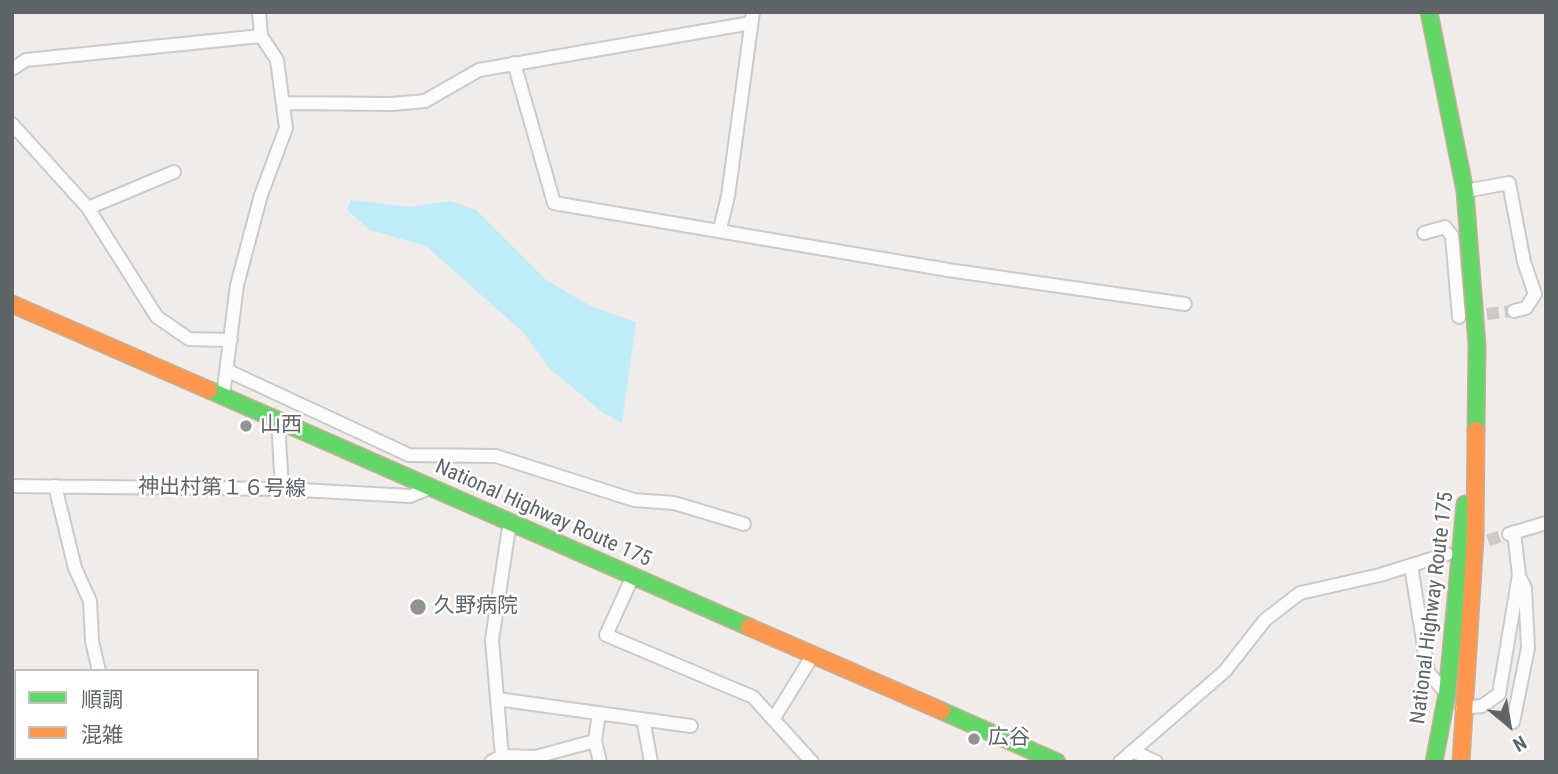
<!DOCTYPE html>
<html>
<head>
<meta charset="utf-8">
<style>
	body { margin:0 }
	#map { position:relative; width:1558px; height:774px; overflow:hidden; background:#efece9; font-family:"Roboto Condensed","Noto Sans JP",sans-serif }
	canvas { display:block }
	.frame { position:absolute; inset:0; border:14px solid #5f6467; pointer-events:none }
	.legend { position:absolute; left:14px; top:669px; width:245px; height:91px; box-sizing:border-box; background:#fff; border:2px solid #bfc1c2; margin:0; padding:9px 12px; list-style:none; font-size:21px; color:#5f6467 }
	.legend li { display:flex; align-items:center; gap:14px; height:35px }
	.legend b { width:35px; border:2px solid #bfc1c2 }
	.north { position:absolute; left:1474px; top:690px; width:70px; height:70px; -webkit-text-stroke:5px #fff; paint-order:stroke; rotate:150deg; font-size:19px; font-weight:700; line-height:28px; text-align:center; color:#5f6467 }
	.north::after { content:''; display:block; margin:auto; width:24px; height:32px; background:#5f6467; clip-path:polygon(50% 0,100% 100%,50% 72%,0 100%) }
</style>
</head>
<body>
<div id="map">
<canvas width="1558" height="774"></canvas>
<div class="frame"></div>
<ul class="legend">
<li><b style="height:9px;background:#63d668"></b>順調</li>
<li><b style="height:9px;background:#ff974d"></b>混雑</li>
</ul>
<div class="north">N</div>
</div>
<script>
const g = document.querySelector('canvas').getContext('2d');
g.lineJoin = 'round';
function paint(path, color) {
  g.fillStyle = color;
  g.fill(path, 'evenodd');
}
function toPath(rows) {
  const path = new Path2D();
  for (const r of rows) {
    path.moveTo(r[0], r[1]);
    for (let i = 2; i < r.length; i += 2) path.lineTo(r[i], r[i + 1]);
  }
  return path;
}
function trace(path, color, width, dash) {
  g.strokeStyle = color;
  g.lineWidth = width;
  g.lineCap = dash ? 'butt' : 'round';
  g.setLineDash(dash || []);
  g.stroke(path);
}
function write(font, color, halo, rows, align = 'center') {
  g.font = font + ' "Roboto Condensed","Noto Sans JP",sans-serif';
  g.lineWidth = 5;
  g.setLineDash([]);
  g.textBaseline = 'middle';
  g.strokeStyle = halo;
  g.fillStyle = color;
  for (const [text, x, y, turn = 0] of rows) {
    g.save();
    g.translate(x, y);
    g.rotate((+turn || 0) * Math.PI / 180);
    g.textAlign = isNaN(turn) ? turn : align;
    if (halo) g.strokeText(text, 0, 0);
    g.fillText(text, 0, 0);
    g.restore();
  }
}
const water = toPath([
	[351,200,409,207,450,201,476,210,546,280,592,307,636,322,622,423,602,412,550,369,524,333,426,246,370,230,347,210]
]);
const streetTunnel = toPath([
	[1469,316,1514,311],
	[1471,546,1508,534]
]);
const street = toPath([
	[514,63,554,203,948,270,1185,304],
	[12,69,26,60,261,36],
	[284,103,392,104,425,101,479,70,751,23],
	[12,124,88,208,157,317,189,339,231,340],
	[1465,191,1509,183,1524,262,1535,294,1526,308,1514,311],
	[88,208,174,172],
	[720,229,728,196,753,12],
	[1424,233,1445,227,1452,236,1459,317],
	[226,370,409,455,496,456,634,500,674,503,744,524],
	[223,396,237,285,261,195,286,128,277,60,261,36,259,12],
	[278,420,282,489],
	[12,486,282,489,410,496,430,488],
	[55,486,75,568,90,601,92,641,99,671],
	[1509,534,1546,523],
	[1411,566,1428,672,1447,694],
	[633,576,606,635,753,697,812,762],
	[497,699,691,726],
	[1462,708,1482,706,1499,694,1519,575,1514,532],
	[599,713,595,741,600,762],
	[774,718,813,655],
	[643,719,651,762],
	[1513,722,1528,648,1525,588,1519,576],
	[12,740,16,739],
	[1135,752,1156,762],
	[502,756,535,757,538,761],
	[535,757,595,741],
	[491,762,502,756,492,640,510,521],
	[1120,762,1225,671,1265,620,1300,593,1380,575,1447,554]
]);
const fast = toPath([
	[1429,12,1465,191,1477,345,1476,430],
	[209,390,749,627],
	[942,711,1057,762],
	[1434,762,1447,694,1465,504]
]);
const slow = toPath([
	[12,304,209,390],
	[749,627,942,711],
	[1461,762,1475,537,1476,430]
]);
const markers = [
	[246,426,7,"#919494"],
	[418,607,9,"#919494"],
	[974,739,7,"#919494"]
];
const poiNames = [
	["山西",260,426],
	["久野病院",434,607],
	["広谷",988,739]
];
const streetNames = [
	["神出村第１６号線",222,489,1],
	["National Highway Route 175",543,514,24],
	["National Highway Route 175",1433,608,-83]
];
paint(water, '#beecf8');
trace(streetTunnel, '#cbcac8', 12, [12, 6]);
trace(street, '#cbcaca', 16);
trace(fast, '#c7ad95', 19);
trace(slow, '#c7ad95', 19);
trace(street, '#fdfcfc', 12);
trace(fast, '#63d668', 16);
trace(slow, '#ff974d', 16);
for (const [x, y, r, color] of markers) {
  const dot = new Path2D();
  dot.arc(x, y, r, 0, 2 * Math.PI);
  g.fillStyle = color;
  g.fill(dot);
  trace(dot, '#fff', 2.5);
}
write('21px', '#5f6467', '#fff', poiNames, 'left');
write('21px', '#5f6467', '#fff', streetNames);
</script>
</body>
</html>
